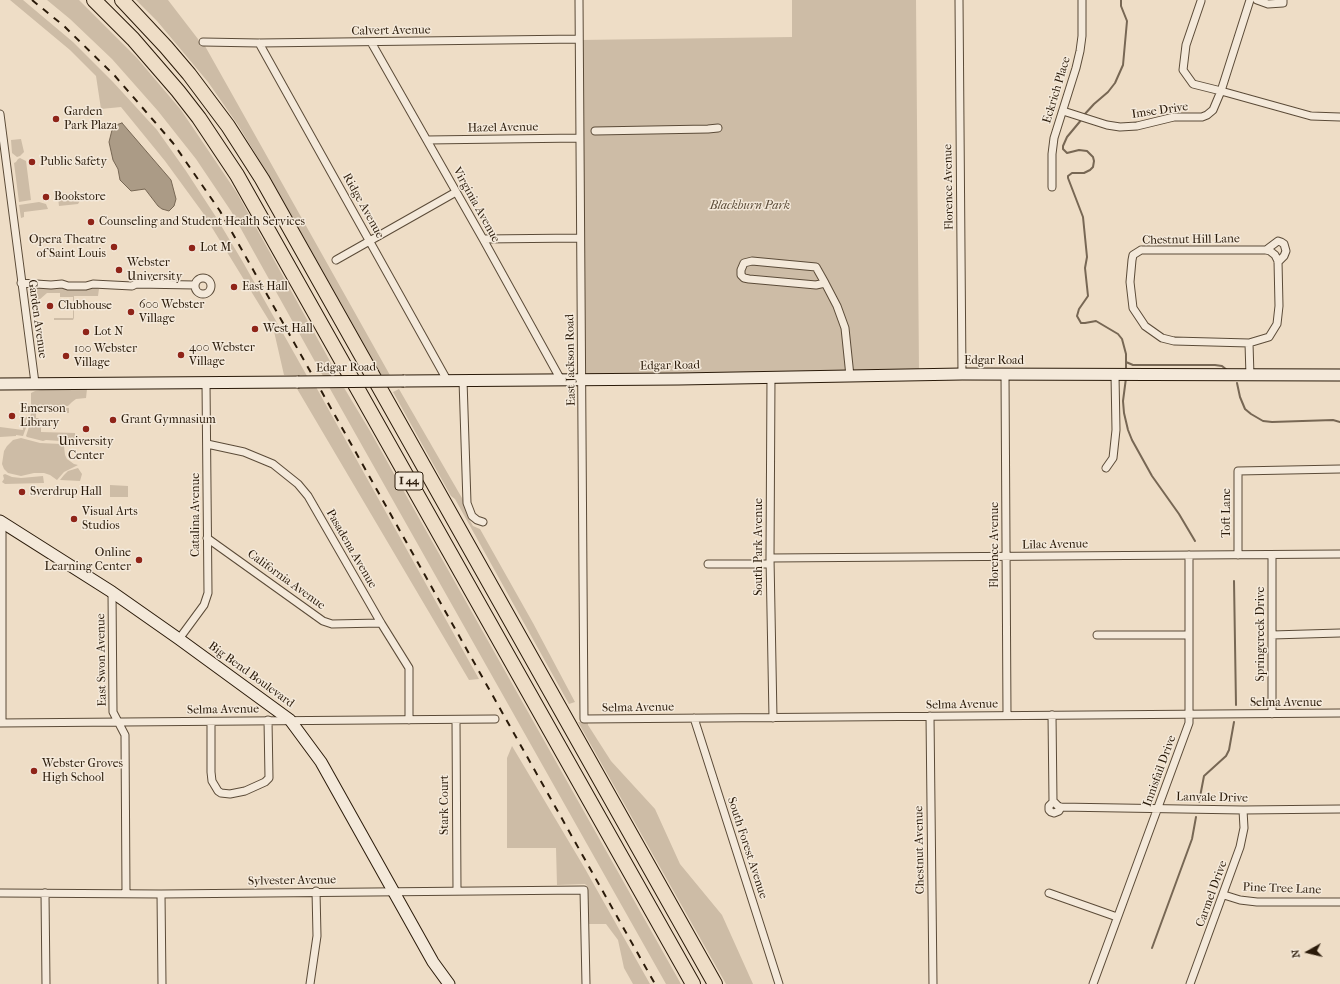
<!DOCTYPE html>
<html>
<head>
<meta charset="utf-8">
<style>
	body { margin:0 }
	#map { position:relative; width:1340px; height:984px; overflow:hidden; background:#eeddc6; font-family:"IM FELL French Canon",serif }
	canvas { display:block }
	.north { position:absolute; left:1288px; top:932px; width:40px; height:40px; -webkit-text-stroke:3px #f4e9da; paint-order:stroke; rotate:262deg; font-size:11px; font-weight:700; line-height:16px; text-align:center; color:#2a1a09 }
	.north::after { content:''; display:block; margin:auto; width:14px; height:18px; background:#2a1a09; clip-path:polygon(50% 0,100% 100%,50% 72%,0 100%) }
</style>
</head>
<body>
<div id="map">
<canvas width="1340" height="984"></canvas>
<div class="north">N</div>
</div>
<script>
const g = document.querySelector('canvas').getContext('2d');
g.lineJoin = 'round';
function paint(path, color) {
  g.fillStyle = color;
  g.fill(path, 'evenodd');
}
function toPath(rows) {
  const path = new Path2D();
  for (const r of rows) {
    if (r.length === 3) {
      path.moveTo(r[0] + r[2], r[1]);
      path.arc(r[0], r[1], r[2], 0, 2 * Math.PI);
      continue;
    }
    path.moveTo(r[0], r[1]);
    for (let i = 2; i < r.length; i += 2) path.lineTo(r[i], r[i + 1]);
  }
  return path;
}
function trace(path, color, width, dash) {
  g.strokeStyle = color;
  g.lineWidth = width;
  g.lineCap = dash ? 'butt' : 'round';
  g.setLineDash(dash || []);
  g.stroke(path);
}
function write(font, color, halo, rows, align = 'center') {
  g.font = font + ' "IM FELL French Canon",serif';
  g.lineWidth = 3;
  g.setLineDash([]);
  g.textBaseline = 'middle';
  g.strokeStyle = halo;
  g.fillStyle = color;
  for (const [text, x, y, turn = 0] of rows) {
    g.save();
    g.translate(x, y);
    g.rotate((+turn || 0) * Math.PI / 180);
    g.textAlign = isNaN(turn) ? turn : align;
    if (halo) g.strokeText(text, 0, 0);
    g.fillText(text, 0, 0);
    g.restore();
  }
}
const green = toPath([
	[10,0,23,0,73,42,113,82,157,130,186,171,216,217,244,264,307,376,284,375,273,327,203,213,165,161,121,107,101,109,96,76,70,50],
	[47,0,79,0,137,58,181,110,237,193,336,372,336,376,323,376,231,211,196,159,158,111,112,59,70,19],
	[136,0,168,0,198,39,200,46,205,46,391,377,382,376,272,181,238,125,208,82,157,21],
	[792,0,916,0,919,372,584,378,580,40,792,37],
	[21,139,24,152,20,156,17,157,12,153,11,140],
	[20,158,26,161,31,200,19,202,14,163,16,162,18,159],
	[87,194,82,197,78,204,59,206,58,198],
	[39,202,46,204,48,209,24,212,24,217,21,218,19,205],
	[29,288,97,288,99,289,98,296,74,296,74,318,73,320,54,320,54,318,73,318,73,297,60,297,60,293,47,293,39,300,37,306,32,306],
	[343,386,370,431,681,984,666,984,329,387],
	[296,387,316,387,479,679,469,680],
	[47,389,87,389,86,398,76,399,72,402,68,406,49,406,31,408,31,393,35,391],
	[399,389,466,505,469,519,473,526,480,529,533,623,575,702,569,704,455,499,451,496,393,392],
	[51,407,69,408,69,413,36,412,36,418,39,418,38,425,41,425,41,432,75,433,75,438,60,438,60,441,46,440,43,441,27,437,26,436,30,424,31,412],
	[23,417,29,417,28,422,23,436,16,435,16,436,0,437,0,427,23,430],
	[21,438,40,443,61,444,61,446,64,446,65,455,67,459,74,464,78,465,64,472,57,480,50,475,44,473,34,473,21,476,8,473,4,469,2,464,4,451,7,446,13,440],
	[78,468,82,474,80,481,60,480,64,475,68,471],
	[5,474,12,477,21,478,43,476,44,483,5,484,2,482,4,479,3,475],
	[110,485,128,486,128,497,110,497],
	[578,722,588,723,588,725,611,761,655,809,680,864,722,915,753,984,726,984],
	[512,746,584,867,650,984,633,984,624,968,618,940,606,924,588,924,587,886,585,884,557,885,556,848,507,848,507,758]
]);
const water = toPath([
	[122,123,171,180,176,199,174,206,169,211,162,209,158,206,145,189,131,191,120,180,118,169,113,160,109,142,113,126,122,123]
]);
const stream = toPath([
	[1084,115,1094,104,1108,92,1115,83,1123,65,1127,21,1121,6,1121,0],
	[1082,119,1067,137,1063,146,1063,149,1067,153,1079,150,1087,151,1093,157,1094,161,1093,167,1090,170,1084,173,1072,173,1068,176,1068,178,1083,217,1087,257,1085,268,1088,296,1079,309,1077,316,1081,323,1085,323,1096,321,1118,334,1122,339,1126,354,1126,371],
	[1126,362,1133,365,1215,365,1222,366,1227,370],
	[1126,378,1123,401,1124,413,1128,430,1132,440,1152,476,1179,514,1195,541],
	[1237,383,1240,397,1245,409,1251,414,1263,421,1272,422,1333,420,1340,422],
	[1234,581,1236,705],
	[1199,802,1204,776,1226,756,1229,750,1234,722],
	[1152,948,1192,839,1196,817]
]);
const street = toPath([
	[579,0,584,719,1340,713],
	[959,0,962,374],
	[1257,0,1268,4,1283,3,1283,0],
	[1201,1,1186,45,1183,70,1193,84,1221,91,1250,0],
	[203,42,259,43,579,39],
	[371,42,483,239,561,380],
	[259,43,447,380],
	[1063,111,1107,125,1120,127,1137,126,1174,117,1202,117,1207,115,1213,110,1221,91,1311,116,1340,117],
	[0,114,35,383],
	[595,131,708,129,718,128],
	[427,140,580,138],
	[1052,187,1052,154,1054,138,1076,68,1080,51,1082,36,1082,0],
	[483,239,580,238],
	[1141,250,1266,250,1270,251,1275,255,1278,261,1279,306,1277,324,1269,337,1249,343,1174,341,1162,338,1145,326,1133,308,1130,282,1132,260,1133,255,1141,250],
	[1266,250,1278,241,1281,242,1284,244,1286,251,1284,256,1278,262],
	[336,260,456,192],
	[203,286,8],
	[21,283,51,285,62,284,68,286,86,286,93,284,132,286,136,284,195,285],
	[825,283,816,285,749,279,744,278,741,275,741,270,744,263,752,261,816,267,825,283,837,306,845,328,850,376],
	[1249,343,1250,376],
	[1005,374,1007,715],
	[771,377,770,558,773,718],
	[463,380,467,503,472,516,477,520,483,522],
	[207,444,244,452,273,464,298,484,308,496,381,623,409,668,409,720],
	[1106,468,1113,458,1116,430,1115,375],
	[207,538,323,621,332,624,381,623],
	[1238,555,1238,471,1340,469],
	[1272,555,1272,714],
	[770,558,1340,554],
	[708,564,770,564],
	[112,592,113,712,125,735,126,893],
	[1097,635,1189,635],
	[1272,635,1340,633],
	[179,639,204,605,208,593,206,383],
	[1052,715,1053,801,1059,807,1243,810,1340,809],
	[930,716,933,984],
	[694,718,779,984],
	[456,720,457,890],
	[211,722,211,772,212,781,218,791,221,793,230,794,245,791,265,782,269,778,268,720],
	[0,723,495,719],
	[2,723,2,522],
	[1053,802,1049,806,1049,810,1051,812,1054,813,1059,811,1061,807],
	[0,893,161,894,584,890,586,984],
	[45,893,46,984],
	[1049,893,1117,917],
	[161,894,162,984],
	[1224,895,1240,900,1257,902,1340,902],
	[310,984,317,936,316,891],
	[1093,984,1189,723,1189,555],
	[1190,984,1240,847,1244,828,1243,810]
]);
const secondary = toPath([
	[404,381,679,379,962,374,1340,375],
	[0,384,298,382],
	[0,521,112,592,179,639,290,720,321,762,433,962,449,984]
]);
const highway = toPath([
	[94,0,133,39,178,91,199,118,237,175,693,984],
	[122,0,166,47,189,74,228,126,262,179,715,984]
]);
const rail = toPath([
	[32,0,64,26,115,76,173,143,220,211,655,984]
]);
const secondaryBridge = toPath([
	[298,382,404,381]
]);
const markers = [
	[56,119,4,"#8f2418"],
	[32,162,4,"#8f2418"],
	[46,197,4,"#8f2418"],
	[91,222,4,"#8f2418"],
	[114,247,4,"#8f2418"],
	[192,248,4,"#8f2418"],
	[119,270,4,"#8f2418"],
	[234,287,4,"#8f2418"],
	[50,306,4,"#8f2418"],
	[131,312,4,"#8f2418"],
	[255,329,4,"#8f2418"],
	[86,332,4,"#8f2418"],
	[181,355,4,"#8f2418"],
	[66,356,4,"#8f2418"],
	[12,416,4,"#8f2418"],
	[113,420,4,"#8f2418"],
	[86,429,4,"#8f2418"],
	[22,492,4,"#8f2418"],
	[74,519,4,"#8f2418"],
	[139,560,4,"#8f2418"],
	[34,771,4,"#8f2418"]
];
const shields = [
	[409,481,28]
];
const shieldNames = [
	["I 44",409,481]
];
const streetNames = [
	["Calvert Avenue",391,31,-1],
	["Eckrich Place",1057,90,-73],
	["Imse Drive",1160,111,-8],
	["Hazel Avenue",503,128,-1],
	["Florence Avenue",949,187,-91],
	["Virginia Avenue",476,205,61],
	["Ridge Avenue",363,206,61],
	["Chestnut Hill Lane",1191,240,-1],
	["Garden Avenue",37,319,82],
	["East Jackson Road",571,360,-91],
	["Edgar Road",994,361],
	["Edgar Road",670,366,-1],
	["Edgar Road",346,368,-1],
	["Toft Lane",1227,513,-90],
	["Catalina Avenue",196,515,-90],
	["Florence Avenue",995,545,-90],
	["Lilac Avenue",1055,545,-1],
	["South Park Avenue",759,547,-90],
	["Pasadena Avenue",351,549,60],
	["California Avenue",286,580,36],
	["Springcreek Drive",1261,634,-90],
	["East Swon Avenue",102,660,-91],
	["Big Bend Boulevard",251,675,36],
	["Selma Avenue",1286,703],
	["Selma Avenue",962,705,-1],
	["Selma Avenue",638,708,-1],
	["Selma Avenue",223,710,-1],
	["Innisfail Drive",1160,771,-70],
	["Lanvale Drive",1212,798,1],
	["Stark Court",445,805,-90],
	["South Forest Avenue",747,848,72],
	["Chestnut Avenue",920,850,-91],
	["Sylvester Avenue",292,881,-1],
	["Pine Tree Lane",1282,889,2],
	["Carmel Drive",1212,894,-70]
];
const poiNames = [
	["Garden",64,112],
	["Park Plaza",64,126],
	["Public Safety",40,162],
	["Bookstore",54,197],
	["Counseling and Student Health Services",99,222],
	["Opera Theatre",106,240,"right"],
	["of Saint Louis",106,254,"right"],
	["Lot M",200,248],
	["Webster",127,263],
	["University",127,277],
	["East Hall",242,287],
	["600 Webster",139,305],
	["Village",139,319],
	["Clubhouse",58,306],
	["West Hall",263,329],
	["Lot N",94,332],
	["400 Webster",189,348],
	["Village",189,362],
	["100 Webster",74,349],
	["Village",74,363],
	["Emerson",20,409],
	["Library",20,423],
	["Grant Gymnasium",121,420],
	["University",86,442,"center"],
	["Center",86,456,"center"],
	["Sverdrup Hall",30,492],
	["Visual Arts",82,512],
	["Studios",82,526],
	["Online",131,553,"right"],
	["Learning Center",131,567,"right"],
	["Webster Groves",42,764],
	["High School",42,778]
];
const parkNames = [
	["Blackburn Park",750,206]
];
paint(green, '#cdbca6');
paint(water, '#ab9b86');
trace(water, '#776754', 1);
trace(stream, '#776754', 2);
trace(street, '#5b4b38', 9);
trace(secondary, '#2a1a09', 13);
trace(highway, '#2a1a09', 16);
trace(street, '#f4e9da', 7);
trace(secondary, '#f4e9da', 11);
trace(highway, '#eeddc6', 14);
trace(rail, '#2a1a09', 2, [7, 7]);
trace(secondaryBridge, '#2a1a09', 13, []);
trace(secondaryBridge, '#f4e9da', 11);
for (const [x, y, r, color] of markers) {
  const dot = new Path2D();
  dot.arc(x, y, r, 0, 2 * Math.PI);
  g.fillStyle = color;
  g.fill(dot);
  trace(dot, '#f4e9da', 1.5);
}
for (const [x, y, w] of shields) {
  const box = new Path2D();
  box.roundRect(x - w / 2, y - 9, w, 18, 3);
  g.fillStyle = '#f4e9da';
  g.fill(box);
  trace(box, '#2a1a09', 1);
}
write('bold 11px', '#2a1a09', null, shieldNames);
write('12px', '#2a1a09', '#f4e9da', streetNames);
write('12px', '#2a1a09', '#f4e9da', poiNames, 'left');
write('italic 12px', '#5b4b38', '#f4e9da', parkNames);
</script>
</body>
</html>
